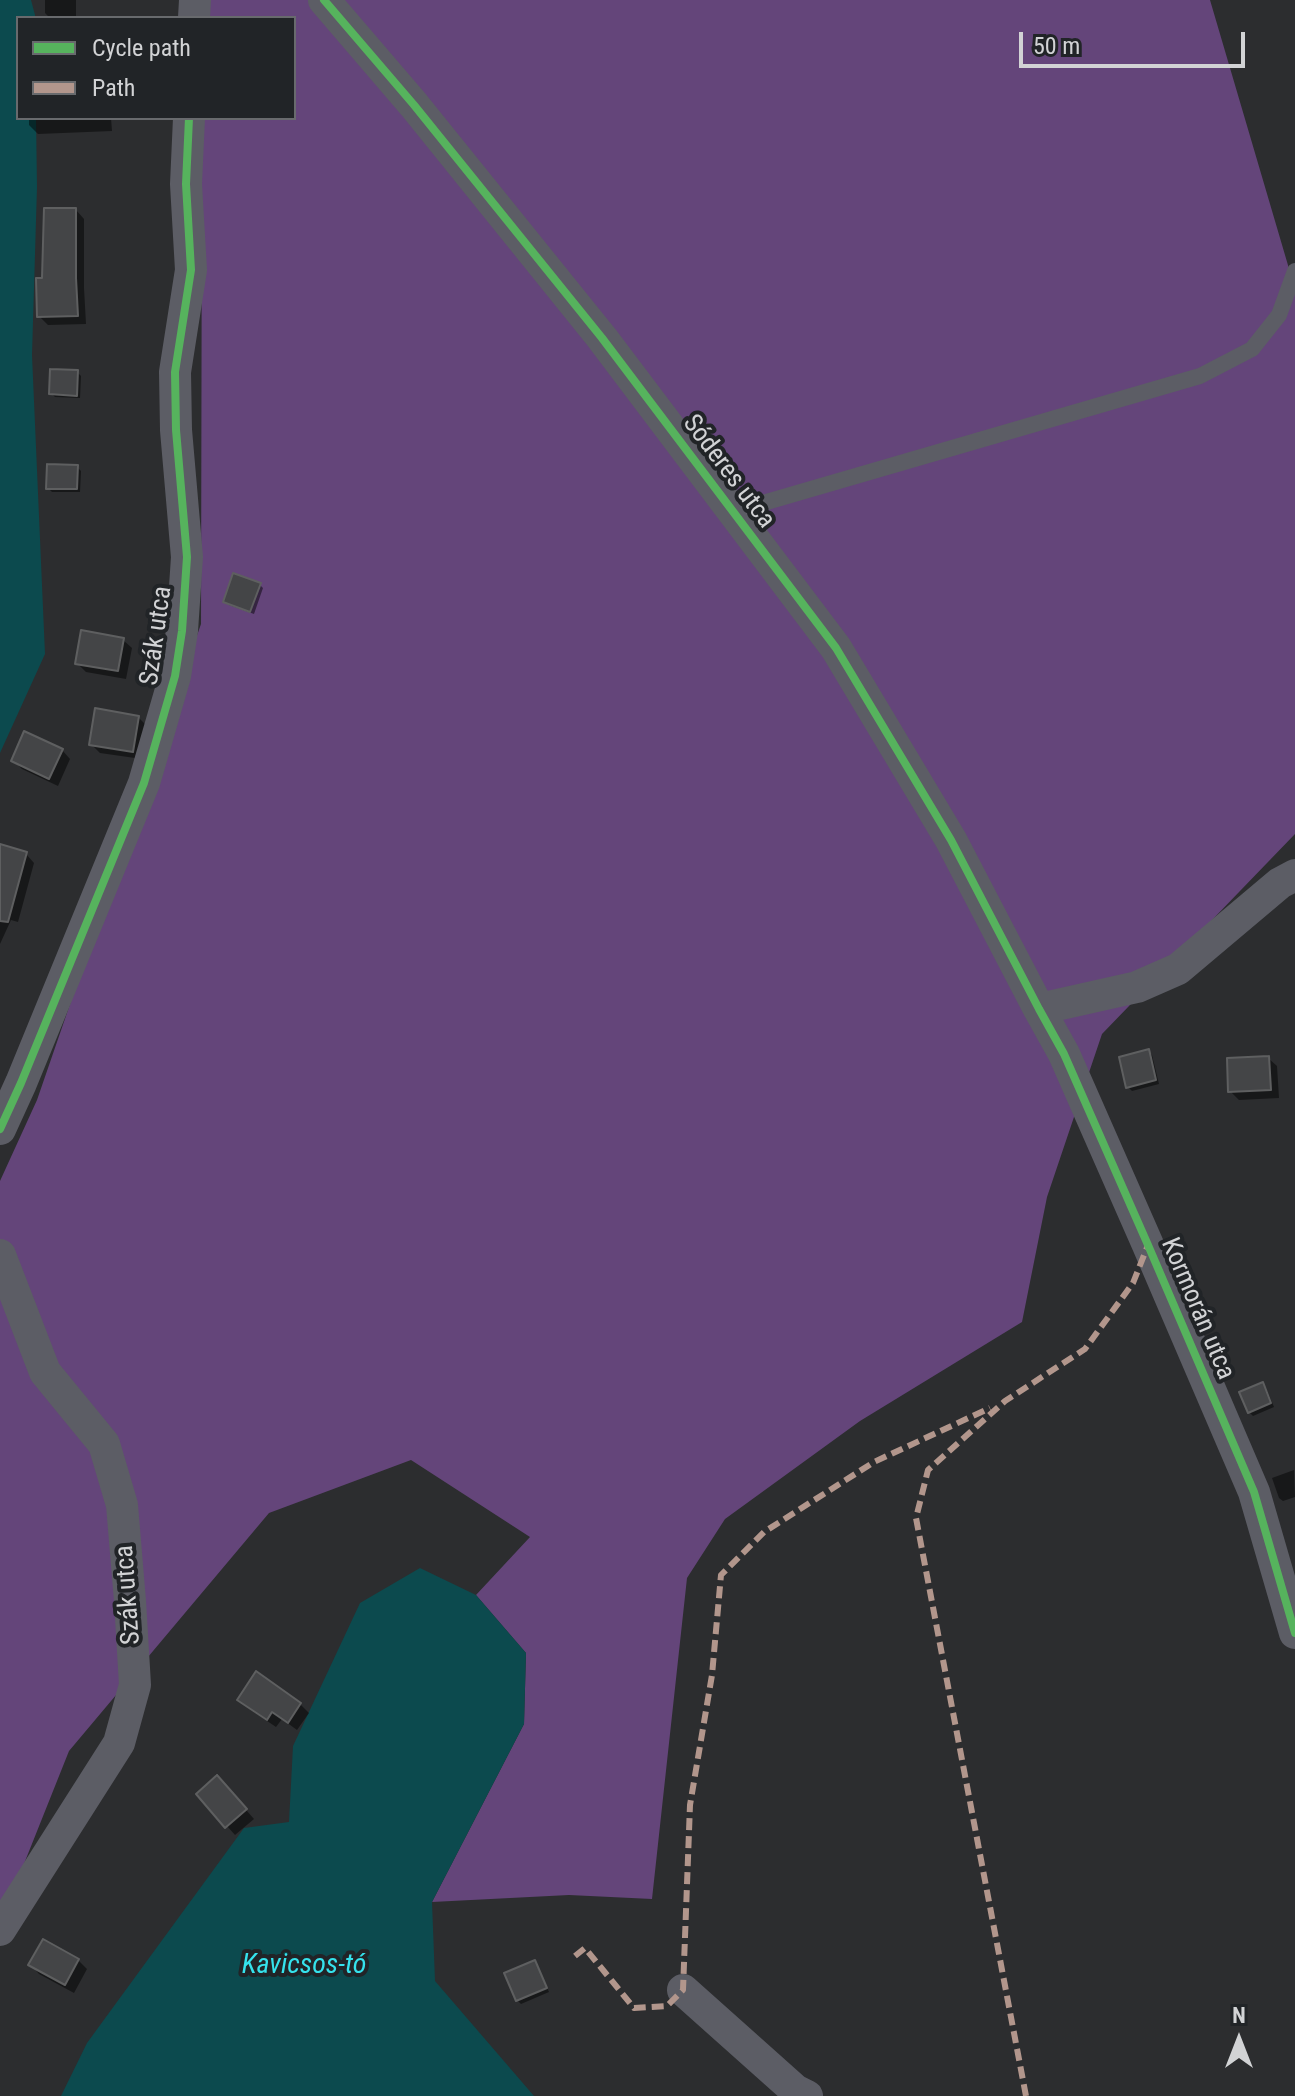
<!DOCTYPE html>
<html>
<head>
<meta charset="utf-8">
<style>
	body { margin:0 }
	#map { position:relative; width:1295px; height:2096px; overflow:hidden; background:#2c2d2f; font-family:"Roboto Condensed",sans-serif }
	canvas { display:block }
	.legend { position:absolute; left:16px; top:16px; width:280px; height:104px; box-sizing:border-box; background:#212427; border:2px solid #686a6d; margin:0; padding:10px 14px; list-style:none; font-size:24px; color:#d2d3d5 }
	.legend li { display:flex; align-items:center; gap:16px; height:40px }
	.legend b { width:40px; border:2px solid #686a6d }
	.north { position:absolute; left:1199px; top:2000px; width:80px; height:80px; -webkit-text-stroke:6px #212427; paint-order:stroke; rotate:0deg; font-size:22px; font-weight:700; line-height:32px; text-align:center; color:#d2d3d5 }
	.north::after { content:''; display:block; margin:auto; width:28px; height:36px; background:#d2d3d5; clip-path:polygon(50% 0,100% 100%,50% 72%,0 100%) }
	.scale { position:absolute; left:1019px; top:32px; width:226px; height:36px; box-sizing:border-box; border:4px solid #d2d3d5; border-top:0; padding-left:10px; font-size:24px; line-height:28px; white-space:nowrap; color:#d2d3d5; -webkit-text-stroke:6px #212427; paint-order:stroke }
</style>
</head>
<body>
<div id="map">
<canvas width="1295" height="2096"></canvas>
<ul class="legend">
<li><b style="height:10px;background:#56b35d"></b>Cycle path</li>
<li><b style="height:10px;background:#b2968c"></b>Path</li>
</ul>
<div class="north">N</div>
<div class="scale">50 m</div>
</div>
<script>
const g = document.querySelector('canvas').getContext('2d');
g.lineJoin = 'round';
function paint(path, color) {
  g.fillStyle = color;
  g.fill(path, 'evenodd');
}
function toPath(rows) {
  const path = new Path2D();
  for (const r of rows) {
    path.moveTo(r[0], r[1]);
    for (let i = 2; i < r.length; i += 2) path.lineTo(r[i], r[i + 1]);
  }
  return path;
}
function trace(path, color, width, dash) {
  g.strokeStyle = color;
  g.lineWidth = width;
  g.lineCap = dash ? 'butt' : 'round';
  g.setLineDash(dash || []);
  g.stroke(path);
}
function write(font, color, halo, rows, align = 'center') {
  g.font = font + ' "Roboto Condensed",sans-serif';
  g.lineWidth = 8;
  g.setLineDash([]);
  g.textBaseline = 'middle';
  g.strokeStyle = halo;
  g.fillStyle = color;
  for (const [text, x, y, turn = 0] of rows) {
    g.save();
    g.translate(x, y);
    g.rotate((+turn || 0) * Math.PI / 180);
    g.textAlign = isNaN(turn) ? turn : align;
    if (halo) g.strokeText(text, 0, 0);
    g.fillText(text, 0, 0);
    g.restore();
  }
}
const forest = toPath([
	[203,0,1210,0,1295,289,1295,834,1102,1034,1047,1197,1022,1322,860,1421,725,1519,687,1578,652,1899,569,1895,432,1902,524,1724,526,1653,476,1595,530,1537,411,1460,269,1513,69,1751,0,1924,0,1181,37,1100,201,624,202,118,294,118,294,18,203,18]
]);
const water = toPath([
	[0,0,31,0,35,15,35,18,18,18,18,118,36,118,37,187,32,355,45,654,0,753],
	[420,1568,476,1595,526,1653,524,1724,432,1902,435,1981,534,2096,61,2096,87,2043,244,1828,289,1822,293,1746,360,1603]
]);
const shadow = toPath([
	[45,0,76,0,76,18,50,18,45,13],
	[29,118,111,118,112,131,38,134,29,125],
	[76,210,84,219,84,288,86,324,48,325,39,316,44,280],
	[77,372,81,376,80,398,55,397,51,393],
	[77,467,81,471,80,492,52,492,48,488],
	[260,585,263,588,254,614,229,605,225,601],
	[123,640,132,648,126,679,86,672,77,663],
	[138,717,147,726,142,759,100,753,91,744],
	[62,750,70,759,58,786,22,769,13,760],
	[0,847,26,854,34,863,18,922,11,920,0,944],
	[1148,1051,1152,1055,1159,1084,1132,1091,1128,1087],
	[1268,1058,1277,1066,1279,1098,1239,1100,1230,1091],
	[1262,1384,1266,1388,1274,1407,1253,1416,1249,1412],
	[1294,1470,1295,1497,1283,1501,1279,1498,1272,1478],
	[239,1699,300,1704,309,1713,297,1730,282,1719,276,1727,248,1708],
	[226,1787,254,1819,235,1835,227,1826],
	[78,1960,87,1969,74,1993,39,1974,31,1965],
	[534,1963,538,1966,549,1992,521,2004,517,2000]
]);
const building = toPath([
	[44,208,76,208,76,278,78,316,37,317,36,278,42,278,44,208],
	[50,369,78,370,77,396,49,394,50,369],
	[47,464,78,465,77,489,46,489,47,464],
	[233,573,261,583,250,612,223,602,233,573],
	[81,630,124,638,118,671,75,664,81,630],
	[95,708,139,716,133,752,89,745,95,708],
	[24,731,63,749,49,779,11,761,24,731],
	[0,844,27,852,8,922,0,921,0,844],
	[1149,1049,1156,1080,1126,1088,1119,1057,1149,1049],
	[1269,1056,1271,1090,1228,1092,1227,1058,1269,1056],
	[1263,1382,1271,1403,1248,1413,1239,1392,1263,1382],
	[256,1671,301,1703,288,1723,272,1712,267,1720,237,1700,256,1671],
	[217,1775,247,1809,225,1828,196,1794,217,1775],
	[43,1939,79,1959,65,1985,28,1965,43,1939],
	[535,1960,547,1988,516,2001,504,1973,535,1960]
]);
const service = toPath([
	[732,512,1200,376,1252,349,1279,315,1295,271]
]);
const minor = toPath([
	[324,0,414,105,602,338,836,648,951,840,1039,1009,1064,1054,1148,1245,1254,1492,1295,1633],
	[194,18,195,0],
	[1039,1009,1137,987,1178,969,1280,883,1295,875],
	[0,1129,21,1083,144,783,175,676,182,631,187,557,176,430,175,372,191,270,186,184,189,118],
	[0,1255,45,1372,104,1444,122,1505,130,1601,135,1685,119,1743,0,1930],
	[683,1990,795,2090,807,2096]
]);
const quiet = toPath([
	[575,1956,585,1948,634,2008,667,2006,683,1990,690,1805,712,1675,721,1575,764,1532,874,1462,990,1408],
	[1026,2096,916,1518,928,1470,1005,1401,1085,1349,1133,1283,1148,1245]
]);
const cycleway = toPath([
	[324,0,414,105,602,338,836,648,951,840,1039,1009,1064,1054,1148,1245,1254,1492,1295,1633],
	[0,1129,21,1083,144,783,175,676,182,631,187,557,176,430,175,372,191,270,186,184,189,118]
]);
const streetNames = [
	["Sóderes utca",728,472,53],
	["Szák utca",157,636,-82],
	["Kormorán utca",1197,1309,67],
	["Szák utca",129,1595,-94]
];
const waterNames = [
	["Kavicsos-tó",304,1966]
];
paint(forest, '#64457a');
paint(water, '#0c4a4e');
paint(shadow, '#0007');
paint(building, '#444547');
trace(building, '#5e5f60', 2);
trace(service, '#5c5d65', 16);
trace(minor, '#5c5d65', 32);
trace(quiet, '#b2968c', 6, [12, 6]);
trace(cycleway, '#56b35d', 8);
write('26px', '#d2d3d5', '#212427', streetNames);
write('italic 28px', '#35e2ec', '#212427', waterNames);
</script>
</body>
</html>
